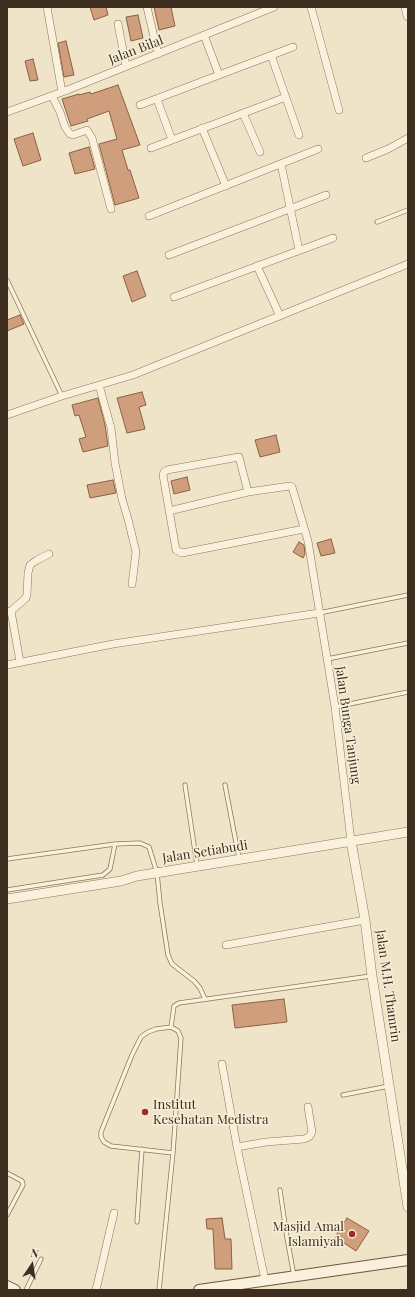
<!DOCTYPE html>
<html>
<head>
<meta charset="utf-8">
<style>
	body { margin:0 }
	#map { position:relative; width:415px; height:1297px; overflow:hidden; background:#f0e4c8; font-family:"Playfair Display",serif }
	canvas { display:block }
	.frame { position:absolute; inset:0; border:8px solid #3d2e20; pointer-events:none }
	.north { position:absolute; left:12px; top:1245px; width:40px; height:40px; -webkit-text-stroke:3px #f7eed8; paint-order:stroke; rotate:13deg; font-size:11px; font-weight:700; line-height:16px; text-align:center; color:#3d2e20 }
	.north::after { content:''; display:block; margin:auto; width:14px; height:18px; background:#3d2e20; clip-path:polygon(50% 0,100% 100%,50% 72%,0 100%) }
</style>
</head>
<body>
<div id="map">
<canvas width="415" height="1297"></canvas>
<div class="frame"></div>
<div class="north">N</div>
</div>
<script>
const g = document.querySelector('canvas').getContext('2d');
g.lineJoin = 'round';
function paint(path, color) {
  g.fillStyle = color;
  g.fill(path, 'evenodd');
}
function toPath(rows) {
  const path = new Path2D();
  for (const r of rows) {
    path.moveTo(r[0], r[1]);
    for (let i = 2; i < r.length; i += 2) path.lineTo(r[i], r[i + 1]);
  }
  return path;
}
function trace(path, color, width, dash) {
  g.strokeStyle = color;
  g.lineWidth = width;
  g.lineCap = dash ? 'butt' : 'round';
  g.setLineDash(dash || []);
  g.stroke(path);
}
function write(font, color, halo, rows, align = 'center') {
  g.font = font + ' "Playfair Display",serif';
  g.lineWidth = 3;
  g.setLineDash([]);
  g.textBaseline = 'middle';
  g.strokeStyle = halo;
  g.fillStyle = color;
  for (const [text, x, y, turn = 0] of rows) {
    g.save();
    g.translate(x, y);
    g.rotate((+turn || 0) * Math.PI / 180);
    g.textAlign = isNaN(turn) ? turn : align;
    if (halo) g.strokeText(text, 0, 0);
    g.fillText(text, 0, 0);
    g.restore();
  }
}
const building = toPath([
	[90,7,106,7,108,15,94,20,90,7],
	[154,7,171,7,175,26,159,30,154,7],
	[138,15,143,38,131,41,126,17,138,15],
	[66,41,74,75,64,77,58,43,66,41],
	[33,59,38,80,30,81,25,61,33,59],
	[118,85,140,145,122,150,128,170,130,170,139,198,115,205,99,144,117,139,109,111,87,119,88,121,71,126,62,99,79,94,79,95,90,92,91,94,118,85],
	[33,133,41,160,23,166,14,139,33,133],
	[89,147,95,169,75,174,69,153,89,147],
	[137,271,146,296,132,302,123,276,137,271],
	[20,315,24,324,7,331,7,320,20,315],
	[142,392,146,405,139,407,145,429,127,433,117,398,142,392],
	[98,398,105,425,108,446,83,452,79,439,86,437,79,415,75,416,72,405,98,398],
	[276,435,280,452,260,457,255,440,276,435],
	[187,477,190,490,174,494,171,481,187,477],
	[113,480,116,493,90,498,87,485,113,480],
	[331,539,335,553,321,556,317,543,331,539],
	[299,542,304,545,305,554,303,558,293,552,299,542],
	[284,999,287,1022,235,1028,232,1005,284,999],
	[222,1218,225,1239,231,1239,232,1269,215,1269,213,1229,207,1229,206,1219,222,1218],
	[347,1218,369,1231,356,1251,335,1237,347,1218]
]);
const service = toPath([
	[377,222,408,210],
	[7,280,62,396],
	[319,613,408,595],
	[327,659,408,643],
	[335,707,408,692],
	[185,785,197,865],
	[225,785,239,858],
	[7,859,115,844,140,843,149,847,157,873,160,903,168,955,172,964,194,981,200,988,205,999],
	[7,890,103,875,110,869,115,844],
	[171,1027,174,1006,179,1003,371,976],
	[343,1095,389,1086],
	[7,1173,22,1181,23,1185,7,1215],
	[280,1190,287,1238,294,1276],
	[137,1222,142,1149],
	[26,1290,41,1259],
	[159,1290,173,1153,181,1038,178,1031,171,1027,156,1029,148,1032,141,1037,132,1055,101,1132,101,1137,104,1142,111,1146,173,1153]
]);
const minor = toPath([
	[47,7,62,92],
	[147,7,158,54],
	[311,7,339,110],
	[118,24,126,66],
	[204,35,219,75],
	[271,55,299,135],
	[52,96,60,112,65,127,70,134,73,135,87,130,92,138,111,209],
	[157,99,172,140],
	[140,105,293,47],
	[7,112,65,91,274,7],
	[243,113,260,152],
	[202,128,226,186],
	[151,148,286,97],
	[366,158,388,149,408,138],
	[281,164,299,250],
	[149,216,318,149],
	[169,255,326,195],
	[257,266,280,316],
	[174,297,333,238],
	[99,385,111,428,115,463,122,499,128,519,136,552,132,584],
	[7,415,62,396,133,375,408,264],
	[248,492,239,457,167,470,164,472,163,475,176,550,182,553,304,529],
	[169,511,248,492,290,486,292,487,308,541,335,707,351,841],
	[11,611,20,662],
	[7,612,11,611,26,598,27,594,28,573,30,565,37,560,49,554],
	[7,665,113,644,319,613],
	[226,945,365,920],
	[222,1064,237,1147,265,1280],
	[237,1147,266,1142,304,1139,309,1137,312,1132,308,1107],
	[96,1290,114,1213]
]);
const tertiary = toPath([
	[406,7,408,16],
	[351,841,365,920,372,976,408,1207],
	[7,899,121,881,137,876,408,832]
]);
const secondary = toPath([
	[7,1286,15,1290],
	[199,1290,408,1260]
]);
const markers = [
	[145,1112,4,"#9e2a2b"],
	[352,1234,4,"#9e2a2b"]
];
const streetNames = [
	["Jalan Bilal",136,50,-21],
	["Jalan Bunga Tanjung",348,725,82],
	["Jalan Setiabudi",205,852,-9],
	["Jalan M.H. Thamrin",388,986,82]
];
const poiNames = [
	["Institut",153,1105],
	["Kesehatan Medistra",153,1120],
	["Masjid Amal",344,1227,"right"],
	["Islamiyah",344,1242,"right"]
];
paint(building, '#cf9f7d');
trace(building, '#8d5f41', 1);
trace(service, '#8d765c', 5);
trace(minor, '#8d765c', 8);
trace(tertiary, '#8d765c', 10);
trace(secondary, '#6f573f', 12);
trace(service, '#faf1dc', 3.5);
trace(minor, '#faf1dc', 7);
trace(tertiary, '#faf1dc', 9);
trace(secondary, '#faf1dc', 10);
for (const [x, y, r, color] of markers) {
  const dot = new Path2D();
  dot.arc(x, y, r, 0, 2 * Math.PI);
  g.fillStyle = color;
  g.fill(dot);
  trace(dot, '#f7eed8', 1.5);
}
write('13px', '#3d2e20', '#f7eed8', streetNames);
write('13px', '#3d2e20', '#f7eed8', poiNames, 'left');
</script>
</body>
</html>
